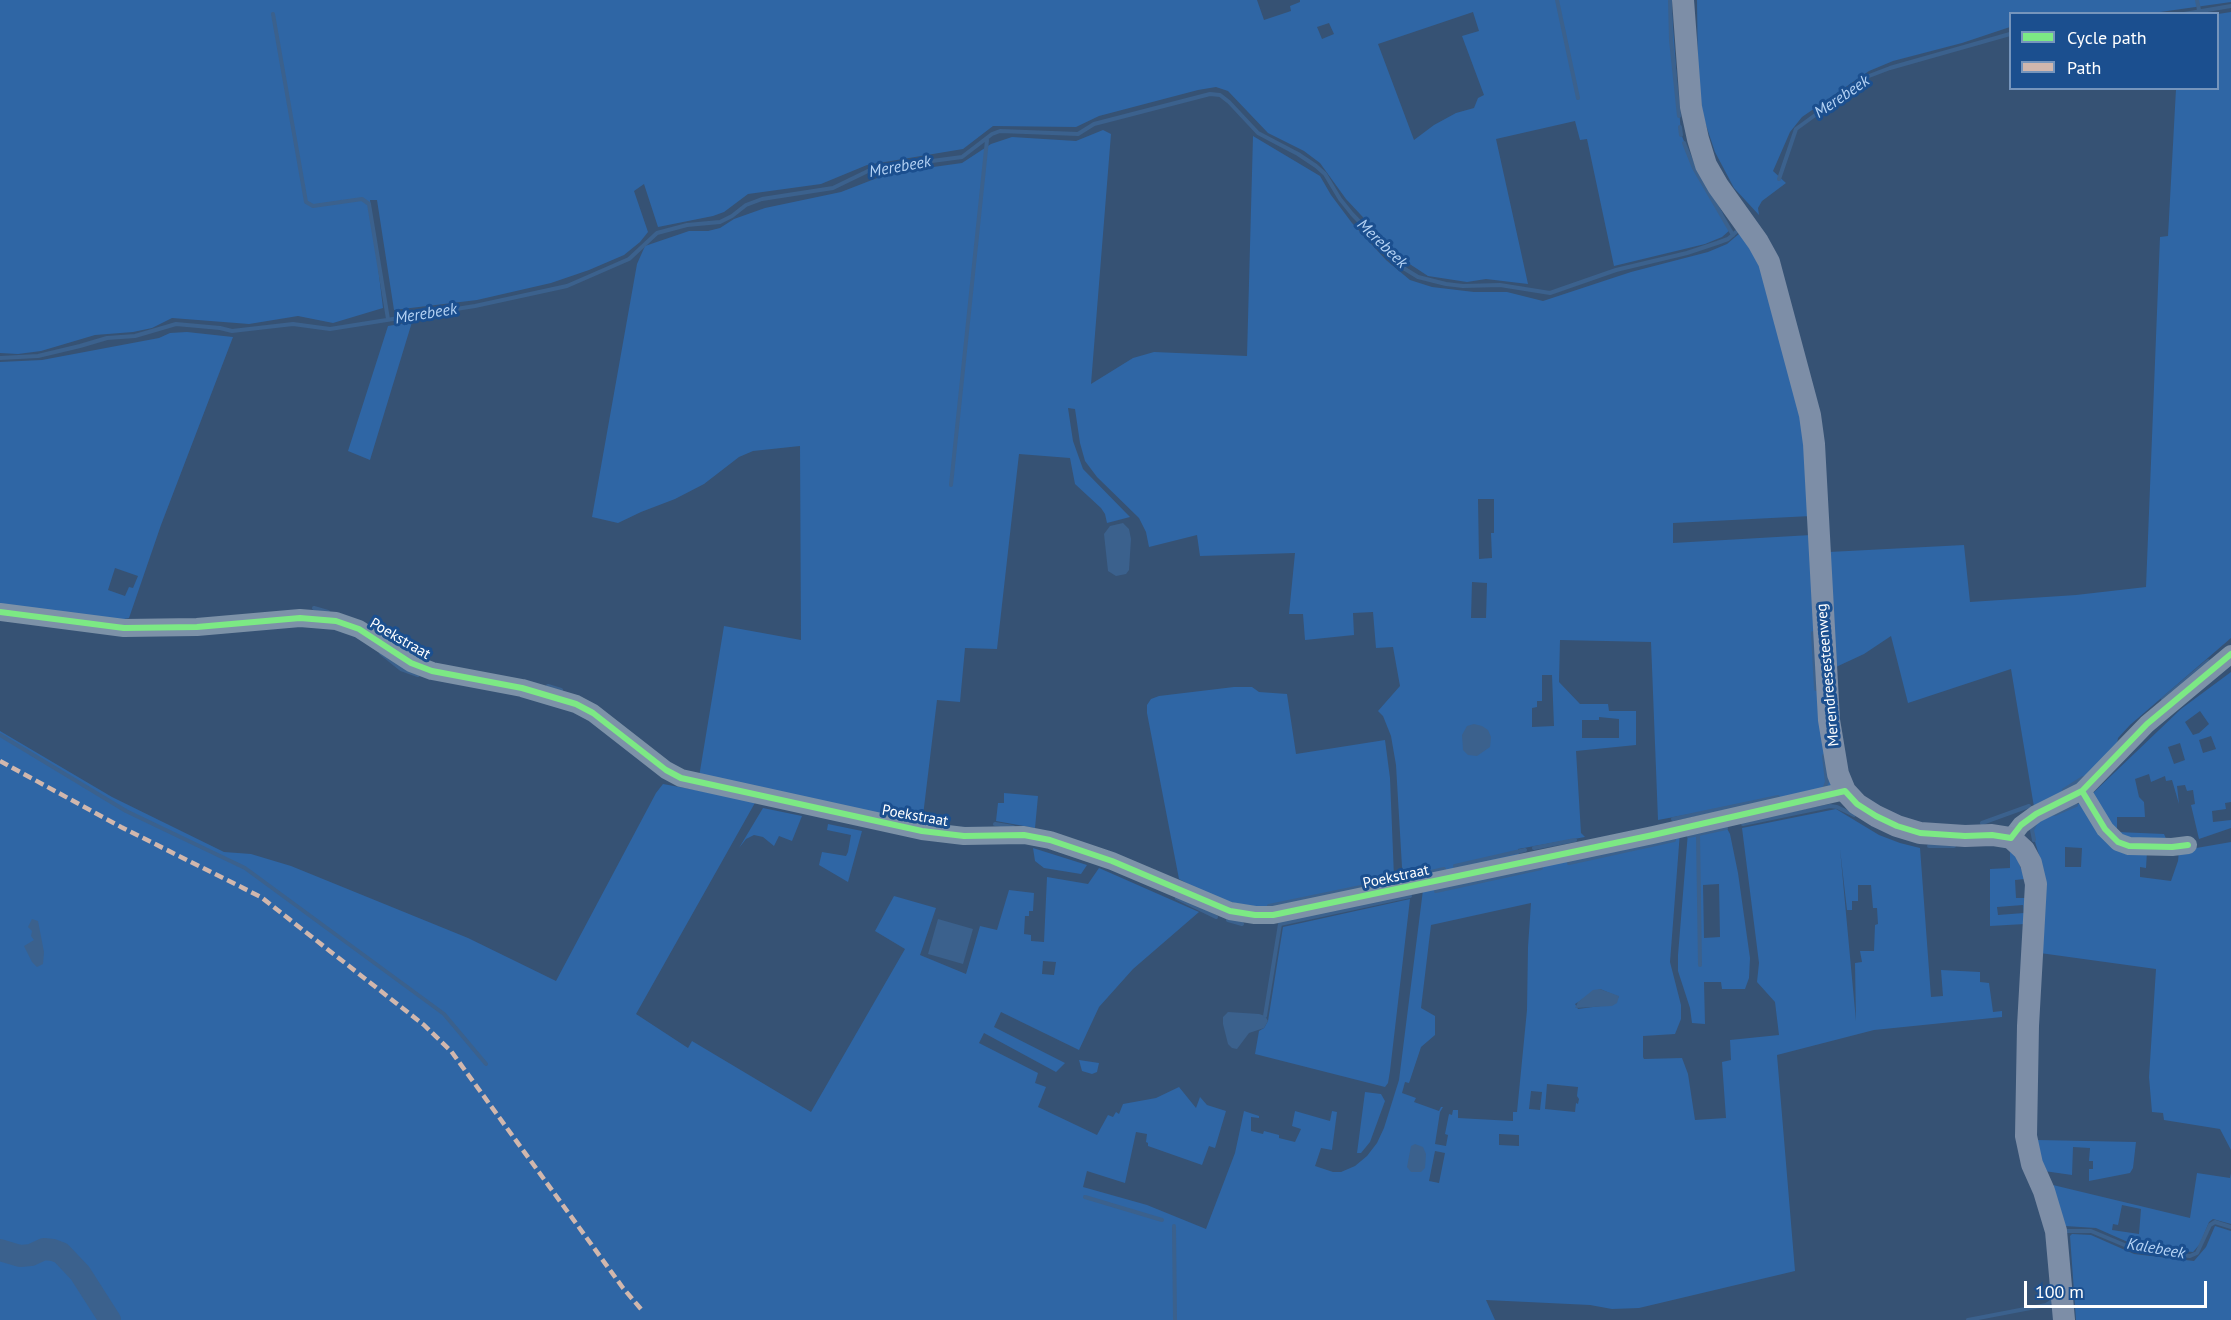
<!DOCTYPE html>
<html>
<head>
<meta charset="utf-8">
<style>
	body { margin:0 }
	#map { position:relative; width:2231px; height:1320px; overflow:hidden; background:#365274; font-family:"PT Sans",sans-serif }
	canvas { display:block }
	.legend { position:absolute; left:2009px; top:12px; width:210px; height:78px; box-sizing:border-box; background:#1b4f8f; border:2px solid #7695bc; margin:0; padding:8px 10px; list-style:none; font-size:18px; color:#fff }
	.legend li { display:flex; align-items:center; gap:12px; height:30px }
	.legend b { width:30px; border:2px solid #7695bc }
	.scale { position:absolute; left:2024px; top:1281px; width:183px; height:27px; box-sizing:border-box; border:3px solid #fff; border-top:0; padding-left:8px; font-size:18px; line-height:21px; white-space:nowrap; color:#fff; -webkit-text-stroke:4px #1b4f8f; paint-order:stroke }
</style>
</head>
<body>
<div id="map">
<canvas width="2231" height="1320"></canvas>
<ul class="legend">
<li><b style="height:8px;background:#7ce984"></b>Cycle path</li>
<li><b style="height:8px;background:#d1b7ad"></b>Path</li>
</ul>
<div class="scale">100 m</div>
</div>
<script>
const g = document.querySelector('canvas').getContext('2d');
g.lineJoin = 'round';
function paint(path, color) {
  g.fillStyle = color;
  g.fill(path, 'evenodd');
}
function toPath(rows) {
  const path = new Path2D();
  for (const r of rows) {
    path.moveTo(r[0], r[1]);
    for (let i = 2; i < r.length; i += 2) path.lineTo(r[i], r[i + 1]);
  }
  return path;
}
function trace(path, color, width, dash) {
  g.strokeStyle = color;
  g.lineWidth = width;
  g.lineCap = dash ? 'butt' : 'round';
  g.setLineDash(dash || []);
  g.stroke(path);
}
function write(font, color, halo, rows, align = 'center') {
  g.font = font + ' "PT Sans",sans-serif';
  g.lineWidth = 6;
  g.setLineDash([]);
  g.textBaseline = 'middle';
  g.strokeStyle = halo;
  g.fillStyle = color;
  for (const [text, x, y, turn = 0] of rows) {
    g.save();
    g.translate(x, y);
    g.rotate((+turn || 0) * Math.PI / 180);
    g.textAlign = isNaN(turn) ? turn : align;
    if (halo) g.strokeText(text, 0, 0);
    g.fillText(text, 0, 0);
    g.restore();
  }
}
const green = toPath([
	[0,0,1257,0,1264,20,1291,11,1290,6,1300,2,1300,0,1671,0,1681,134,1696,170,1722,212,1730,230,1722,237,1705,244,1614,266,1587,139,1580,140,1575,121,1496,139,1528,284,1486,279,1467,282,1428,276,1402,259,1346,199,1320,163,1304,151,1268,133,1228,91,1216,87,1198,90,1099,116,1076,127,993,126,963,149,867,165,821,184,748,194,724,212,713,216,658,227,644,184,634,191,648,232,640,242,624,255,589,270,551,283,477,300,394,310,377,200,370,200,383,308,333,323,298,316,249,324,172,318,152,328,133,332,95,335,41,351,18,354,0,353],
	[1473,12,1479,31,1462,36,1484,95,1478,98,1474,108,1456,113,1434,125,1414,140,1378,44],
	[1329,23,1334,34,1322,39,1317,27],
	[1697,0,2231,0,2231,2,2153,13,2010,14,2010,27,1962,43,1893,61,1869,71,1802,117,1790,132,1773,171,1786,183,1762,201,1758,208,1759,215,1734,188,1715,152,1703,116,1698,78],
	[2231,12,2231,638,2130,725,2118,738,2116,750,2074,789,2034,807,2011,669,1908,703,1891,636,1864,654,1836,667,1829,552,1964,545,1970,602,2076,595,2146,587,2160,237,2168,236,2176,89,2218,88,2218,14],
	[1103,130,1111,134,1091,384,1133,358,1154,352,1247,356,1253,136,1320,176,1331,195,1352,223,1386,260,1410,280,1432,287,1474,292,1507,292,1543,301,1631,272,1708,252,1727,244,1740,233,1764,271,1803,428,1811,516,1673,523,1673,543,1811,535,1831,785,1824,789,1658,820,1651,642,1560,640,1559,682,1580,704,1608,704,1609,711,1636,711,1636,745,1576,751,1581,833,1585,837,1518,849,1519,855,1410,879,1405,875,1402,867,1396,765,1391,736,1383,716,1378,711,1400,686,1393,647,1376,648,1373,612,1353,613,1354,635,1305,640,1303,614,1289,614,1295,553,1200,556,1197,535,1149,547,1146,532,1139,518,1097,477,1085,461,1080,443,1075,409,1068,408,1073,441,1083,469,1130,517,1107,523,1105,514,1101,508,1075,484,1070,458,1019,454,997,649,965,648,960,702,937,700,922,824,699,777,724,626,801,640,800,446,753,451,739,457,704,484,675,499,641,512,618,523,592,517,637,264,645,246,689,231,708,231,720,228,734,219,765,208,841,192,890,173,962,163,991,144,1012,137,1076,141],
	[1478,499,1494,499,1494,533,1491,533,1492,558,1479,559],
	[1472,582,1487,583,1486,618,1471,618],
	[1542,675,1552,675,1554,726,1532,727,1532,708,1537,707,1537,701,1542,701],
	[1599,717,1619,719,1619,738,1582,738,1582,720,1599,720],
	[412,322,370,460,348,451,388,326],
	[187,332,233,337,161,525,129,618,120,620,0,608,0,362,42,360,159,338,170,333],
	[115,568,138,576,133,588,129,587,125,596,108,590],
	[2231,672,2231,802,2225,803,2226,809,2212,811,2213,822,2231,820,2231,828,2199,839,2191,805,2195,804,2193,790,2187,791,2185,785,2177,786,2179,804,2172,780,2166,781,2165,776,2151,782,2149,774,2135,779,2139,797,2144,802,2145,817,2117,817,2117,832,2164,834,2167,841,2121,839,2091,795,2181,709],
	[2200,711,2209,724,2199,733,2193,735,2185,722],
	[2211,736,2216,749,2203,753,2199,740],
	[2180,743,2185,760,2174,764,2168,747],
	[1234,687,1252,687,1259,692,1287,694,1296,754,1385,740,1390,778,1394,877,1391,883,1284,905,1259,907,1235,903,1213,897,1179,879,1147,713,1147,705,1151,699,1159,696],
	[0,731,112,797,224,852,251,854,291,866,468,938,556,981,656,793,663,784,756,801,636,1014,688,1048,692,1041,811,1112,905,949,875,931,894,896,936,908,920,955,966,974,980,926,997,930,1009,890,1034,893,1033,911,1029,911,1029,916,1025,916,1024,934,1031,935,1031,941,1044,942,1047,877,1088,884,1099,868,1199,912,1133,969,1099,1007,1079,1050,1001,1012,994,1027,1065,1063,1056,1072,984,1033,979,1043,1038,1073,1035,1083,1046,1087,1038,1107,1097,1135,1108,1115,1113,1117,1116,1112,1119,1114,1123,1104,1156,1098,1179,1087,1196,1108,1200,1097,1207,1105,1226,1111,1215,1148,1209,1146,1202,1165,1148,1146,1148,1143,1146,1142,1147,1134,1136,1132,1125,1183,1087,1171,1083,1187,1147,1205,1206,1229,1235,1153,1244,1111,1259,1116,1259,1118,1251,1117,1251,1131,1263,1134,1264,1131,1279,1135,1279,1138,1295,1142,1301,1129,1292,1126,1295,1111,1330,1121,1332,1111,1337,1112,1332,1150,1321,1148,1315,1166,1333,1172,1341,1172,1355,1166,1367,1156,1377,1143,1384,1128,1399,1080,1423,890,1680,832,1670,962,1681,1005,1681,1019,1675,1034,1643,1036,1643,1057,1644,1059,1682,1058,1688,1074,1695,1120,1726,1118,1722,1062,1731,1060,1730,1040,1779,1035,1775,1002,1757,982,1759,963,1742,828,1836,809,1879,835,1900,843,1920,848,1931,997,1943,996,1941,970,1980,972,1980,982,1989,983,1993,1012,2002,1011,2002,1017,1874,1030,1777,1055,1795,1271,1639,1308,1612,1309,1590,1305,1486,1300,1495,1320,0,1320],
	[1840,849,1847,910,1852,910,1852,901,1858,901,1858,885,1871,885,1873,908,1877,908,1878,924,1875,925,1874,951,1860,951,1862,962,1855,963,1856,1021],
	[1531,903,1528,947,1527,1010,1517,1112,1513,1112,1513,1121,1458,1118,1458,1110,1453,1110,1452,1115,1449,1114,1445,1134,1448,1135,1446,1146,1435,1144,1440,1112,1443,1107,1441,1107,1439,1111,1414,1102,1416,1098,1402,1093,1405,1082,1409,1083,1421,1047,1435,1035,1435,1016,1421,1008,1431,925],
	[1043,961,1056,962,1054,975,1042,974],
	[1600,989,1619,997,1600,1006,1578,1009,1575,1004],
	[1547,1084,1578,1087,1577,1096,1579,1099,1578,1104,1576,1103,1575,1112,1545,1109],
	[1531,1091,1542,1092,1540,1110,1529,1109],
	[1499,1134,1519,1135,1519,1146,1499,1145],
	[1435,1151,1445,1153,1439,1183,1429,1181],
	[1004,793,1038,796,1035,828,996,821,998,803,1004,803],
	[2082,802,2098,826,2147,851,2146,868,2140,867,2140,877,2171,881,2178,861,2179,851,2231,842,2231,1150,2220,1129,2164,1120,2163,1113,2152,1112,2149,1077,2156,969,2040,953,2043,868,2032,832,2036,823],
	[2065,847,2082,848,2081,867,2065,867],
	[763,808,802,816,792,841,779,836,774,846,763,837,754,835,746,839,739,848],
	[828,824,862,831,848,882,819,865,822,852,846,856,848,852,851,835,827,830],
	[1725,825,1730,834,1738,873,1750,958,1749,978,1745,989,1722,989,1721,982,1704,982,1705,1024,1692,1023,1690,1008,1678,971,1678,955,1688,832],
	[1719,884,1720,937,1704,938,1703,885],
	[1033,848,1087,865,1081,874,1044,868,1035,861],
	[2010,852,2015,853,2025,879,2015,880,2016,898,2026,898,2025,924,1990,926,1990,869,2010,868],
	[2023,905,2024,913,1998,915,1997,907],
	[1410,899,1390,1071,1388,1083,1385,1087,1255,1054,1259,1031,1264,1028,1268,1021,1283,927],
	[1079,1060,1099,1063,1097,1072,1092,1074,1082,1071],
	[1365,1092,1381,1094,1385,1101,1370,1142,1361,1153,1357,1153],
	[2037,1140,2136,1142,2133,1168,2130,1173,2089,1181,2089,1169,2093,1169,2093,1161,2089,1161,2090,1148,2073,1147,2072,1175,2044,1171],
	[2197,1173,2230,1178,2231,1173,2231,1224,2213,1219,2209,1222,2200,1244,2193,1252,2137,1246,2096,1228,2065,1226,2053,1185,2190,1218],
	[2122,1205,2141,1209,2139,1234,2112,1230,2113,1224,2118,1225],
	[2215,1226,2231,1231,2231,1320,2076,1320,2070,1236,2072,1234,2091,1235,2134,1254,2194,1261,2206,1247]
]);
const water = toPath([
	[1123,523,1129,529,1131,539,1129,570,1126,574,1116,576,1108,571,1104,534,1110,526],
	[1474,724,1482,726,1488,730,1491,737,1490,747,1477,756,1468,755,1463,750,1462,735,1467,726],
	[32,919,38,921,44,952,43,964,37,967,32,962,24,946,34,940,31,936,32,931,28,927],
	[938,919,973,929,963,964,928,954],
	[1600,989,1619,996,1617,1003,1612,1006,1575,1008,1578,1002,1593,990],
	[1228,1012,1259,1014,1265,1016,1268,1021,1264,1028,1249,1033,1237,1049,1232,1048,1228,1044,1223,1024,1223,1017],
	[1415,1144,1423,1147,1426,1154,1425,1168,1421,1172,1411,1172,1407,1167,1411,1146]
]);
const stream = toPath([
	[1557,0,1578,98],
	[1670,0,1671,40,1679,116],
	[2197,0,2199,10],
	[273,14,306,202,313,206,362,199,369,204,388,319],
	[2184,14,2231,6],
	[1680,127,1681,135],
	[1684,143,1694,168,1733,235],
	[1779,179,1796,129,1869,76,1890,68,2010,34],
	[0,358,38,356,80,346,107,338,135,336,176,324,220,328,232,331,293,324,330,329,475,306,567,286,629,259,657,233,687,225,720,222,732,216,746,205,762,199,833,188,872,169,962,157,992,134,1000,131,1078,134,1094,124,1210,94,1220,95,1229,102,1258,133,1298,154,1316,166,1325,174,1340,199,1352,214,1405,269,1418,277,1446,284,1463,286,1500,285,1550,293,1616,270,1687,253,1717,243,1728,239,1736,232],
	[951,485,987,140],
	[314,608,328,612],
	[1813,633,1816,689],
	[381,653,401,669,418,675],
	[548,686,561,690],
	[2163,699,2208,661],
	[0,735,126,811,245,868,444,1014,486,1064],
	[1824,756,1827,782,1825,787],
	[2064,790,2083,778],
	[2055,814,2076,805],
	[1673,819,1778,797],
	[1982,823,2029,806],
	[995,824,1013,827],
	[1743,824,1830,806,1837,807,1854,815],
	[1698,834,1700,965],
	[1689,836,1726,828],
	[2034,840,2032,830,2035,824],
	[1929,846,1954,846],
	[1534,848,1575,840],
	[1569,863,1674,840],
	[1455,866,1525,850],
	[1405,878,1444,869],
	[1436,891,1541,868],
	[1177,898,1216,917],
	[1269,906,1390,881],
	[1228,920,1242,924],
	[1265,1016,1280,924,1410,896],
	[1085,1197,1162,1220],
	[1174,1226,1175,1320],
	[2064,1231,2091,1231,2134,1249,2151,1253,2190,1256,2197,1253,2210,1225,2215,1222,2231,1227],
	[1968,1320,2046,1305,2051,1302,2052,1297]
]);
const river = toPath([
	[0,1250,20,1256,31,1255,44,1249,53,1250,61,1253,80,1273,110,1320]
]);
const minor = toPath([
	[0,612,124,628,197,627,300,618,336,621,359,629,411,663,432,671,522,688,576,704,593,713,666,770,681,778,922,831,964,836,1024,835,1050,840,1112,861,1230,911,1255,915,1273,915,1653,835,1845,791],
	[2082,791,2105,829,2118,842,2129,846,2172,847,2188,845],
	[2011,838,2021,825,2036,814,2082,791,2147,724,2231,654]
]);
const major = toPath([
	[1683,0,1691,107,1698,139,1706,165,1718,186,1758,242,1769,262,1810,415,1814,444,1829,720,1838,774,1845,791,1857,804,1876,816,1897,826,1920,833,1965,836,1992,835,2011,838,2024,850,2031,863,2036,884,2028,1026,2026,1136,2032,1164,2044,1191,2056,1231,2064,1320]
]);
const quiet = toPath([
	[0,761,121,827,261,897,424,1025,451,1051,623,1288,641,1309]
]);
const cycleway = toPath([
	[0,612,124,628,197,627,300,618,336,621,359,629,411,663,432,671,522,688,576,704,593,713,666,770,681,778,922,831,964,836,1024,835,1050,840,1112,861,1230,911,1255,915,1273,915,1653,835,1845,791,1857,804,1876,816,1897,826,1920,833,1965,836,1992,835,2011,838,2021,825,2036,814,2082,791,2147,724,2231,654],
	[2082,791,2105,829,2118,842,2129,846,2172,847,2188,845]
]);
const streetNames = [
	["Poekstraat",400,639,30],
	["Merendreesesteenweg",1828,675,-95],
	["Poekstraat",915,816,10],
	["Poekstraat",1396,877,-12]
];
const waterNames = [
	["Merebeek",1842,97,-34],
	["Merebeek",900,167,-10],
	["Merebeek",1382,244,44],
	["Merebeek",426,314,-9],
	["Kalebeek",2156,1249,10]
];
paint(green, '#2f66a5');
paint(water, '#3b618d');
trace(stream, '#3b618d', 4);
trace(river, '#3b618d', 22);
trace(minor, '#7d92a8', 18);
trace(major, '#7d8ea7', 22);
trace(quiet, '#d1b7ad', 4.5, [9, 4.5]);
trace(cycleway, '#7ce984', 6);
write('15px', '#fff', '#1b4f8f', streetNames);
write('italic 16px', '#b5d3f5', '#1b4f8f', waterNames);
</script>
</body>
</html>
